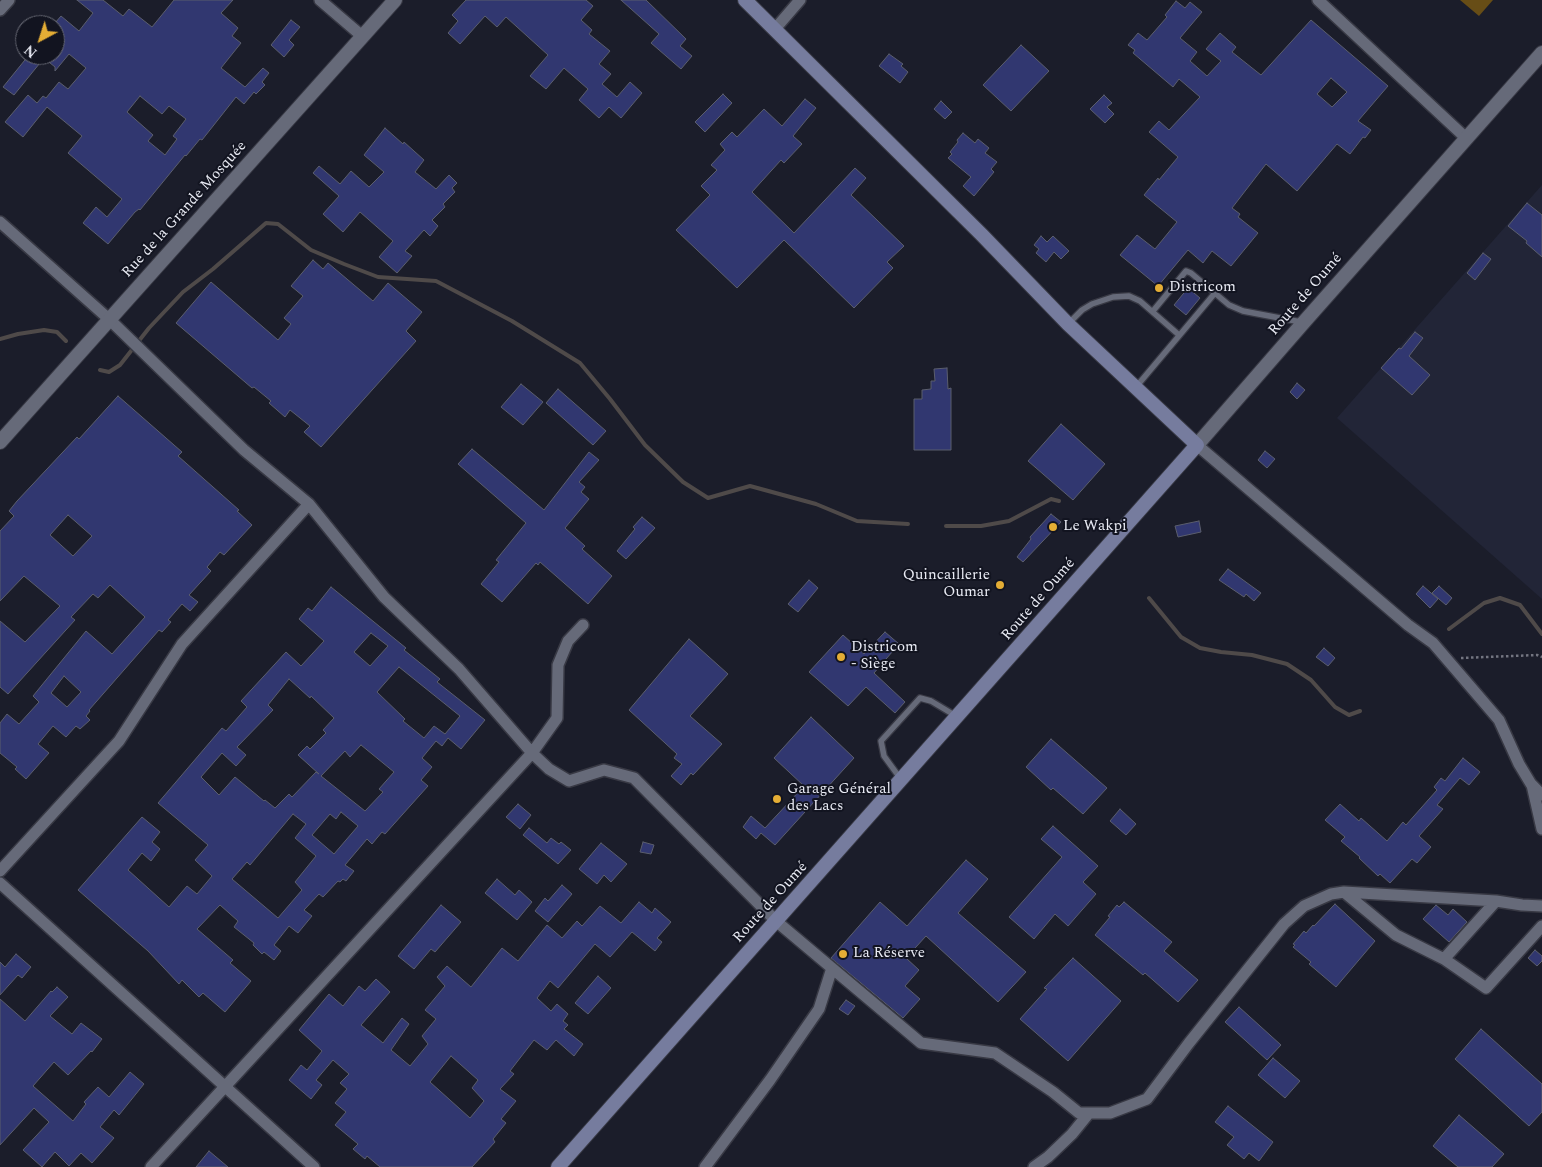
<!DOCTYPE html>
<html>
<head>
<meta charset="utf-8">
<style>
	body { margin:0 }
	#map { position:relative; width:1542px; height:1167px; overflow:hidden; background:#1b1d2a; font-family:Spectral,serif }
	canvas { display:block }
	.north { position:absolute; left:15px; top:15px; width:50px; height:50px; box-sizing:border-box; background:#121420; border:1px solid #686a75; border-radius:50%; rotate:220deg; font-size:14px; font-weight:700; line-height:20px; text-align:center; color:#e9ebf4 }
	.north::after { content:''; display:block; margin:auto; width:18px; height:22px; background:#e4ad35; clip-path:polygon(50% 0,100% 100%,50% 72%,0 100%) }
</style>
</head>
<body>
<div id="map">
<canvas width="1542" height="1167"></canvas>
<div class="north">N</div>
</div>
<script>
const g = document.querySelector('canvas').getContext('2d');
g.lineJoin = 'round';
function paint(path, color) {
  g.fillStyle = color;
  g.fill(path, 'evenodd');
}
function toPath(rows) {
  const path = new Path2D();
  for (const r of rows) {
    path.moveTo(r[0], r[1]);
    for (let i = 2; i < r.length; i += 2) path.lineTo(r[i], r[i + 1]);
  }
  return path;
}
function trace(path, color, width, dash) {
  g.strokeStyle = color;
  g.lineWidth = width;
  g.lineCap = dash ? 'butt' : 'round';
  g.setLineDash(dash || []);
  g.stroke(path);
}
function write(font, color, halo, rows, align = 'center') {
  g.font = font + ' Spectral,serif';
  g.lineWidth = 4;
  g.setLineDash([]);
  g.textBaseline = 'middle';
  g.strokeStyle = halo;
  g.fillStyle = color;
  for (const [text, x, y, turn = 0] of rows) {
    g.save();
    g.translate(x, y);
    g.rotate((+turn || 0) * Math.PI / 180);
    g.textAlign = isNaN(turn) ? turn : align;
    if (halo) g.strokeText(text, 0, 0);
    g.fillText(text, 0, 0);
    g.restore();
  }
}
const built = toPath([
	[1542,185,1542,599,1337,418]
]);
const forest = toPath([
	[1460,0,1493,0,1479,16]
]);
const stream = toPath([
	[0,339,18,334,44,330,57,332,66,341],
	[100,370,109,372,120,365,149,328,183,292,213,269,266,223,278,224,311,250,344,264,378,277,436,281,512,321,580,363,610,399,645,445,683,482,708,498,750,486,816,504,857,521,908,524],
	[946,526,981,526,1009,521,1051,499,1059,501],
	[1149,598,1181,637,1200,648,1221,652,1252,655,1287,664,1311,680,1335,707,1349,715,1360,711],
	[1449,629,1484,603,1500,598,1520,605,1542,634]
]);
const building = toPath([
	[77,0,103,0,123,16,129,9,152,27,174,0,233,0,221,13,238,28,232,36,241,43,221,68,245,87,263,68,269,73,262,82,265,85,256,94,254,92,244,104,236,97,202,140,200,139,186,156,185,155,140,210,139,209,135,212,108,244,83,223,96,207,107,217,122,199,68,153,82,136,47,107,23,137,5,122,28,95,37,103,43,96,46,98,59,82,68,89,86,68,69,54,55,71,55,67,44,58,14,95,3,87,29,55,55,55,55,23,61,16,79,31,93,13,77,0],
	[140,96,162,114,169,106,186,119,173,136,177,139,165,155,148,141,153,135,127,112,140,96],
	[466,0,586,0,593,6,581,20,592,30,589,34,610,51,599,64,611,74,602,84,617,97,630,82,642,93,621,118,609,107,599,118,579,100,588,89,564,68,546,89,530,76,548,55,506,17,497,27,485,16,460,44,448,33,458,21,452,15,466,0],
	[621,0,646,0,686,39,680,46,692,56,681,69,651,43,659,34,621,0],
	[1176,1,1185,8,1190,2,1202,12,1180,38,1197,52,1190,61,1207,76,1221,61,1206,49,1220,33,1236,47,1232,52,1261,75,1311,20,1388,86,1358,121,1371,130,1365,138,1363,137,1350,154,1337,144,1297,191,1266,164,1232,208,1240,214,1238,217,1258,233,1231,266,1212,251,1203,263,1188,250,1158,286,1120,255,1137,235,1155,249,1177,222,1144,195,1158,178,1159,180,1178,157,1149,132,1159,121,1169,130,1200,97,1179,79,1173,87,1133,53,1135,50,1128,45,1138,33,1147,40,1167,17,1165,15,1176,1],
	[1331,78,1347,92,1332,107,1317,94,1331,78],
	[291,20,300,27,289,40,294,45,284,57,271,45,291,20],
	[1021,45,1049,71,1011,111,983,85,1021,45],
	[889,54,903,64,901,66,908,72,900,83,879,66,889,54],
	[723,94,732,103,705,132,695,122,723,94],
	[1104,95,1112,103,1107,107,1114,114,1105,123,1090,109,1104,95],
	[805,99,816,108,793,136,802,144,784,163,781,160,752,192,794,233,855,168,866,178,851,195,904,246,887,262,893,268,854,308,784,240,737,288,676,230,710,195,701,186,717,170,711,165,725,150,720,144,732,132,737,137,764,109,782,126,805,99],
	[941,101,952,112,945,119,934,109,941,101],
	[385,128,403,144,404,142,424,160,415,172,436,189,449,175,457,183,452,188,455,192,443,204,445,207,432,220,438,226,430,236,424,230,405,251,412,256,397,273,379,257,393,241,360,212,343,232,323,214,339,196,313,173,319,166,340,184,351,171,369,187,384,172,364,155,385,128],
	[963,133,975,143,978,139,989,148,985,153,997,162,991,169,994,172,974,196,963,186,971,177,948,158,952,154,950,152,958,142,957,140,963,133],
	[1527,203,1542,215,1542,257,1526,243,1527,241,1508,226,1527,203],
	[1041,236,1047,242,1053,236,1069,251,1061,259,1054,252,1046,262,1036,253,1039,249,1034,245,1041,236],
	[1483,253,1491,259,1475,280,1467,273,1483,253],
	[313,260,323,269,328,263,373,301,388,283,422,312,406,331,416,341,321,447,304,432,310,426,290,410,285,417,269,403,271,401,254,387,252,388,176,323,211,282,278,340,291,324,284,318,303,296,291,286,313,260],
	[1188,288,1200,298,1186,315,1174,305,1188,288],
	[1415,332,1423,338,1409,356,1430,375,1412,395,1381,368,1399,348,1401,349,1415,332],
	[947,368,948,389,951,388,951,450,914,450,914,399,922,399,922,390,931,389,931,381,935,381,934,369,947,368],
	[1297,383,1305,390,1297,399,1290,392,1297,383],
	[521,384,543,402,523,425,501,407,521,384],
	[558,389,606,431,593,445,546,403,558,389],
	[118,396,182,452,178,456,239,510,237,511,252,525,224,555,220,552,207,567,211,571,189,595,198,602,190,611,182,604,168,620,171,622,162,632,159,630,89,710,90,711,86,716,90,720,80,729,76,726,66,737,53,726,38,744,49,753,26,779,15,769,17,767,0,753,0,723,7,714,19,724,39,702,33,696,86,631,112,654,145,617,110,585,98,598,93,594,71,617,75,620,8,694,0,687,0,621,25,642,60,606,24,576,0,601,0,531,14,516,9,511,17,501,77,437,79,439,118,396],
	[68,515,92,536,73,556,50,535,68,515],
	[64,676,81,692,67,707,51,693,64,676],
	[1061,424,1105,464,1073,500,1028,461,1061,424],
	[472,449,544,510,589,452,599,460,579,482,585,487,581,492,589,499,565,528,585,546,582,549,612,576,588,604,540,562,538,565,536,563,502,602,481,584,499,562,496,560,526,523,458,464,472,449],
	[1265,451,1275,459,1267,468,1258,460,1265,451],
	[1051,514,1061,522,1023,562,1017,557,1031,539,1030,537,1051,514],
	[642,517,655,528,626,559,617,551,635,529,633,527,642,517],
	[1199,521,1201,532,1178,537,1175,526,1199,521],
	[1228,569,1261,593,1254,601,1246,594,1244,597,1219,580,1228,569],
	[809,580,818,588,798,612,788,604,809,580],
	[1423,586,1438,599,1430,608,1416,594,1423,586],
	[1439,586,1452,598,1446,605,1432,593,1439,586],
	[331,587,406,648,404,650,440,679,437,682,485,720,461,749,448,738,442,746,436,741,422,758,432,767,421,780,428,786,385,834,382,832,372,844,367,839,345,865,354,871,346,881,343,879,340,882,338,881,323,897,319,894,304,910,312,916,298,933,289,926,274,945,281,951,274,960,264,952,262,954,253,945,254,943,234,927,238,921,220,905,197,929,233,960,230,963,251,981,225,1012,203,993,199,997,182,980,179,984,148,951,78,890,142,817,160,832,152,842,160,849,151,861,142,853,128,870,169,907,187,886,197,894,212,876,195,860,208,845,158,803,222,728,226,731,247,707,241,701,286,652,301,666,324,641,299,619,308,608,312,611,331,587],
	[371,633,388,646,370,666,354,652,371,633],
	[399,667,460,716,445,734,434,726,424,738,403,721,405,719,377,692,399,667],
	[289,679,310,698,311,696,334,718,323,730,326,733,310,749,307,746,298,755,319,774,316,772,292,797,289,794,275,808,265,800,264,801,235,777,219,795,201,777,222,753,236,766,246,755,237,747,273,710,268,705,289,679],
	[361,745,394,772,379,789,383,792,365,811,321,776,345,751,350,757,361,745],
	[341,812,358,826,334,854,312,835,330,814,336,819,341,812],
	[293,814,306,824,295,838,316,856,295,882,302,890,278,918,232,879,247,862,250,865,293,814],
	[885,632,899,644,874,673,905,702,895,713,866,687,848,706,809,672,843,635,864,654,885,632],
	[689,639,728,674,690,716,722,744,693,775,691,773,681,785,671,776,682,764,674,758,677,754,629,710,689,639],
	[1324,648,1335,658,1328,666,1316,657,1324,648],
	[811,717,854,758,775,845,761,833,756,839,743,827,751,816,765,828,804,786,774,758,811,717],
	[1051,739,1107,788,1083,814,1053,788,1051,790,1026,767,1051,739],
	[1463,758,1480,772,1469,785,1460,778,1437,805,1443,809,1419,836,1431,847,1417,863,1412,859,1390,883,1380,874,1378,876,1359,858,1360,857,1341,841,1345,837,1325,820,1340,804,1359,821,1361,818,1387,841,1403,822,1406,825,1437,790,1434,787,1441,778,1445,781,1463,758],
	[518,804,531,815,520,829,506,817,518,804],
	[1120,809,1136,824,1126,835,1110,821,1120,809],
	[1053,826,1098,866,1083,882,1096,894,1068,926,1055,914,1034,939,1009,917,1062,857,1041,839,1053,826],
	[529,828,547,843,551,838,559,844,561,842,571,850,558,864,523,835,529,828],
	[643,842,654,845,651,854,640,852,643,842],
	[601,843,627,864,611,882,604,875,597,884,579,869,601,843],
	[966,860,988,879,958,913,1026,972,998,1002,926,936,906,958,919,970,905,986,920,999,903,1018,831,958,880,902,907,926,966,860],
	[497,879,515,895,519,890,532,902,517,920,485,893,497,879],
	[562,885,572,894,548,922,535,911,545,898,548,901,562,885],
	[639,902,652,913,655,908,671,922,657,938,662,942,655,951,632,932,610,957,595,944,558,988,550,981,537,998,551,1011,557,1004,568,1014,563,1021,568,1025,564,1029,583,1044,574,1056,556,1040,547,1050,534,1040,510,1071,514,1074,500,1089,516,1101,501,1119,506,1123,493,1139,495,1142,472,1167,380,1167,367,1156,365,1159,353,1149,358,1144,335,1125,346,1112,335,1103,347,1089,340,1083,349,1074,333,1060,316,1080,322,1085,311,1099,289,1080,301,1065,307,1070,322,1051,299,1030,329,994,343,1006,359,986,365,991,376,979,390,992,361,1025,383,1043,402,1018,409,1024,391,1050,410,1066,428,1044,422,1036,436,1019,425,1010,445,986,437,977,447,966,471,987,502,948,518,961,547,925,562,938,577,921,582,926,600,906,621,923,639,902],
	[451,1056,478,1080,472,1088,484,1101,470,1118,430,1082,451,1056],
	[1124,902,1172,942,1164,951,1198,980,1178,1002,1145,973,1143,975,1095,935,1110,917,1108,916,1117,905,1119,907,1124,902],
	[1335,904,1375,941,1336,987,1309,964,1311,962,1293,947,1295,945,1293,944,1304,931,1306,933,1313,925,1314,926,1335,904],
	[441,905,461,922,435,952,431,949,414,969,398,956,441,905],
	[1436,905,1448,915,1453,909,1467,922,1449,942,1423,919,1436,905],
	[1535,950,1542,956,1542,961,1537,966,1528,958,1535,950],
	[16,954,31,967,22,978,18,975,0,995,0,962,5,967,16,954],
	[1073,958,1121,1001,1068,1061,1020,1019,1047,989,1044,988,1073,958],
	[598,976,611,988,588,1014,575,1003,598,976],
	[57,987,68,997,50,1016,72,1034,81,1023,102,1039,92,1052,91,1051,68,1075,54,1062,33,1086,73,1121,86,1104,84,1102,98,1087,109,1097,130,1072,144,1084,119,1115,114,1110,100,1127,114,1138,92,1163,81,1153,69,1166,55,1152,42,1167,23,1150,49,1122,34,1108,0,1145,0,999,25,1021,51,991,52,992,57,987],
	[846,1000,855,1006,848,1015,839,1009,846,1000],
	[1239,1007,1281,1045,1267,1060,1225,1022,1239,1007],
	[1481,1029,1542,1084,1542,1112,1529,1126,1455,1059,1481,1029],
	[1273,1058,1300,1081,1285,1098,1258,1075,1273,1058],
	[1228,1106,1273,1142,1259,1161,1249,1153,1244,1159,1227,1145,1234,1137,1215,1122,1228,1106],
	[1459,1115,1504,1154,1492,1167,1458,1167,1433,1146,1459,1115],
	[209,1151,228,1167,196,1167,209,1151]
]);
const path = toPath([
	[1461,658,1537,655,1542,657]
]);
const service = toPath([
	[1153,311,1186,271,1191,273,1229,305,1243,311,1301,322],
	[1069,323,1082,310,1092,304,1113,297,1129,296,1140,301,1179,335],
	[1136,387,1215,293],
	[900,778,884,756,881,741,920,698,931,701,956,716]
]);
const minor = toPath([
	[320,0,362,36],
	[1318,0,1466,138],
	[0,10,9,0],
	[775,29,800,0],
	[0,222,110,320,244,450,309,504,384,597,459,669,532,753,549,769,569,781,604,770,634,778,776,921,921,1043,995,1053,1053,1092,1079,1113,1110,1113,1147,1099,1189,1043,1284,924,1304,906,1331,894,1344,892,1496,901,1522,905,1542,906],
	[1197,445,1408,625,1433,643,1499,720,1519,764,1531,784,1542,795],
	[1532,785,1542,829],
	[0,871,119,741,182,644,309,504],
	[0,883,314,1167],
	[1344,892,1396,935,1444,959,1486,988,1542,926],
	[1444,959,1496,901],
	[151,1167,532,753,557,718,558,665,568,641,583,625],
	[705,1167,770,1080,819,1009,832,968],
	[1034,1167,1048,1157,1072,1134,1089,1113]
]);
const tertiary = toPath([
	[0,442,395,0],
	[1197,445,1304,322,1542,53]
]);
const secondary = toPath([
	[558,1167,1197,445,1068,324,982,235,745,0]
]);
const markers = [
	[1159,288,5,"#e4ad35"],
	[1053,527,5,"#e4ad35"],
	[1000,585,5,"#e4ad35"],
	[841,657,5,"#e4ad35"],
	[777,799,5,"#e4ad35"],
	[843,954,5,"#e4ad35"]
];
const streetNames = [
	["Rue de la Grande Mosquée",185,210,-48],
	["Route de Oumé",1306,295,-49],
	["Route de Oumé",1039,600,-49],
	["Route de Oumé",771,903,-48]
];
const poiNames = [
	["Districom",1169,288],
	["Le Wakpi",1063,527],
	["Quincaillerie",990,576,"right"],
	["Oumar",990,593,"right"],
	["Districom",851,648],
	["- Siège",851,665],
	["Garage Général",787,790],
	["des Lacs",787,807],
	["La Réserve",853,954]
];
paint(built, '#222537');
paint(forest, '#674d16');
trace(stream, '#4f4a49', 4);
paint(building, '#313770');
trace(building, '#5b5e6d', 1);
trace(service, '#383944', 8);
trace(minor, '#383944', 14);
trace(tertiary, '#383944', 16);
trace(secondary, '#383944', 16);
trace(path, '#737580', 2.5, [2.5, 2.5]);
trace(service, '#666a79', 5.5);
trace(minor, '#666a79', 11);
trace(tertiary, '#666a79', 14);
trace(secondary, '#767c9e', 14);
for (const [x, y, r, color] of markers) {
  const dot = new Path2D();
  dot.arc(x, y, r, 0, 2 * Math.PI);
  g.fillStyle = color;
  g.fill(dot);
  trace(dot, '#121420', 2);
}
write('15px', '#e9ebf4', '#121420', streetNames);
write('15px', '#e9ebf4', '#121420', poiNames, 'left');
</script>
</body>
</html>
